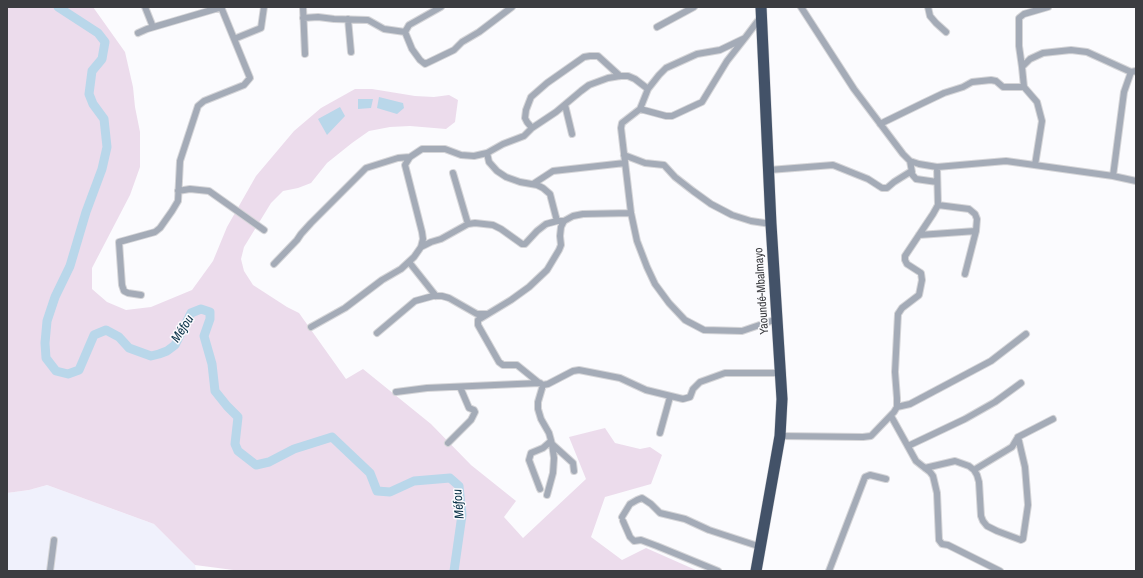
<!DOCTYPE html>
<html>
<head>
<meta charset="utf-8">
<style>
	body { margin:0 }
	#map { position:relative; width:1143px; height:578px; overflow:hidden; background:#fbfbfe; font-family:"Archivo Narrow",sans-serif }
	canvas { display:block }
	.frame { position:absolute; inset:0; border:8px solid #3c3d41; pointer-events:none }
</style>
</head>
<body>
<div id="map">
<canvas width="1143" height="578"></canvas>
<div class="frame"></div>
</div>
<script>
const g = document.querySelector('canvas').getContext('2d');
g.lineJoin = 'round';
function paint(path, color) {
  g.fillStyle = color;
  g.fill(path, 'evenodd');
}
function toPath(rows) {
  const path = new Path2D();
  for (const r of rows) {
    path.moveTo(r[0], r[1]);
    for (let i = 2; i < r.length; i += 2) path.lineTo(r[i], r[i + 1]);
  }
  return path;
}
function trace(path, color, width, dash) {
  g.strokeStyle = color;
  g.lineWidth = width;
  g.lineCap = dash ? 'butt' : 'round';
  g.setLineDash(dash || []);
  g.stroke(path);
}
function write(font, color, halo, rows, align = 'center') {
  g.font = font + ' "Archivo Narrow",sans-serif';
  g.lineWidth = 3;
  g.setLineDash([]);
  g.textBaseline = 'middle';
  g.strokeStyle = halo;
  g.fillStyle = color;
  for (const [text, x, y, turn = 0] of rows) {
    g.save();
    g.translate(x, y);
    g.rotate((+turn || 0) * Math.PI / 180);
    g.textAlign = isNaN(turn) ? turn : align;
    if (halo) g.strokeText(text, 0, 0);
    g.fillText(text, 0, 0);
    g.restore();
  }
}
const built = toPath([
	[47,485,154,524,195,565,196,571,7,571,7,493,29,490]
]);
const green = toPath([
	[7,7,93,7,125,52,133,87,135,107,140,132,140,167,130,195,92,268,92,289,107,302,126,310,151,307,192,290,213,261,227,227,256,176,294,131,321,108,355,89,372,89,415,96,434,97,449,95,458,100,455,122,446,129,410,126,390,127,369,131,352,143,327,163,311,183,298,188,283,191,271,203,244,247,241,259,244,271,253,285,287,307,299,313,346,379,363,369,431,424,471,465,516,501,504,517,523,538,586,479,569,437,605,428,615,443,640,449,650,447,662,455,651,484,605,497,591,537,622,560,646,548,698,571,241,571,195,565,154,524,47,485,29,490,7,493]
]);
const water = toPath([
	[379,97,403,103,404,108,397,114,377,108],
	[358,99,373,99,371,108,358,109],
	[340,107,345,116,327,135,318,119]
]);
const river = toPath([
	[58,7,98,33,105,42,102,59,92,71,89,94,93,104,104,119,107,147,102,169,86,212,70,266,55,297,47,321,45,343,46,358,56,371,68,374,79,370,94,335,106,330,119,337,129,348,151,356,159,354,167,351,175,345,191,313,201,309,210,312,210,319,204,336,212,364,215,391,227,406,238,417,235,444,238,451,256,465,269,462,294,449,332,437,370,473,377,491,390,492,414,481,450,478,459,486,462,515,454,571]
]);
const street = toPath([
	[145,7,153,27],
	[303,7,305,54],
	[801,7,854,89,903,154,910,161,919,164,937,167,1006,161,1113,176,1136,181],
	[928,7,930,16,936,23,946,32],
	[303,18,318,17,334,19,368,20,384,29,405,32,412,49,420,60,425,64,454,50,462,42,479,32,512,7],
	[760,18,745,38,720,50,697,54,666,68,659,75,648,89,640,109,622,123,621,128,631,213,637,241,647,267,655,284,669,303,685,320,704,330,742,331,777,319],
	[348,19,351,52],
	[657,27,694,7],
	[405,32,409,25,441,7],
	[138,33,147,29,222,7],
	[234,39,261,28,264,7],
	[1022,67,1019,46,1019,18,1024,14,1048,7],
	[565,105,572,134],
	[640,109,666,116,672,116,702,102,727,61,745,38],
	[880,124,921,104,944,93,963,87,972,82,991,80,996,81,1003,87,1024,87],
	[532,128,527,122,525,118,526,110,531,97,547,83,584,57,590,56,598,56,620,76],
	[487,153,489,162,497,171,506,177,520,182,537,185,543,188,550,194,557,221],
	[624,155,645,163,664,165,675,177,693,191,711,204,732,215,751,221,771,224],
	[1035,165,1042,121,1037,102,1024,87,1022,67,1030,59,1043,53,1071,50,1087,52,1131,72],
	[769,170,833,165,868,179,882,188,887,188,894,182,910,172,912,172,910,161],
	[910,172,916,179,937,182],
	[453,173,468,224],
	[1113,176,1124,92,1131,72,1136,71],
	[533,184,553,171,625,163],
	[178,191,190,189,209,191,264,230],
	[938,205,969,209,975,214,977,219,976,231,965,274],
	[631,213,583,214,573,216,564,221,561,227,560,236,561,245,559,250,547,270,529,287,511,300,478,320,478,325,499,362,503,365,517,365,538,382,543,385,548,384,573,371,579,370,620,378,646,390,683,399,690,397,693,389,700,382,725,373,780,373],
	[919,235,976,231],
	[421,247,431,242,441,239,468,224,475,223,493,225,501,229,522,244,525,244,537,231,546,224,557,221,564,221],
	[409,262,436,296],
	[274,264,297,240,301,234,311,223,366,168,398,158,410,157],
	[141,295,128,293,124,291,122,285,119,242,155,232,160,228,172,211,178,201,180,161,198,106,204,101,244,85,250,78,221,7],
	[311,327,345,308,382,280,401,269,414,257,421,247,423,239,422,232,405,165,410,157,422,149,445,149,461,155,474,156,487,153,503,144,524,136,532,128,556,112,581,91,589,85,608,78,620,76,628,76,635,79,648,89],
	[377,333,415,301,433,296,442,296,449,298,477,314,487,314],
	[543,385,538,402,538,409,541,419,549,433,552,444,554,458,553,473,547,495],
	[396,392,427,388,540,383],
	[897,407,910,404,991,361,1026,334],
	[891,416,916,461,930,472,933,476,937,493,939,540,942,544,948,545,1000,571],
	[660,433,670,397],
	[780,436,863,437,871,436,894,412,897,407,897,398,895,372,898,314,902,308,919,295,922,280,921,273,907,264,905,260,905,256,933,214,938,205,937,167],
	[448,443,471,420,475,412,474,410,469,408,460,387],
	[552,444,573,463,574,471],
	[908,446,965,419,995,402,1021,383],
	[925,468,955,461,969,466,974,470,977,475,979,482,981,516,983,521,987,526,997,531,1021,540,1023,539,1028,505,1025,467,1018,437],
	[974,470,1012,447,1018,437,1053,419],
	[540,489,529,460,531,453,543,448,551,441],
	[622,517,630,504,637,500,642,498,651,504,660,513,685,519,709,530,761,547],
	[623,521,630,537,634,541,641,540,657,546,718,571],
	[50,571,54,540],
	[829,571,865,477,870,475,886,479]
]);
const highway = toPath([
	[756,571,780,436,782,399,771,224,761,7]
]);
const streetNames = [
	["Yaoundé-Mbalmayo",762,291,-94]
];
const waterNames = [
	["Méfou",183,329,-57],
	["Méfou",459,504,-95]
];
paint(built, '#f0f1fc');
paint(green, '#ecdcec');
paint(water, '#b9d7ea');
trace(river, '#b9d7ea', 9);
trace(street, '#d5d5d8', 8);
trace(highway, '#d5d5d8', 12);
trace(street, '#a4abb7', 6);
trace(highway, '#435268', 11);
write('12px', '#3c3d41', '#fbfbfe', streetNames);
write('italic 13px', '#0b3348', '#fbfbfe', waterNames);
</script>
</body>
</html>
